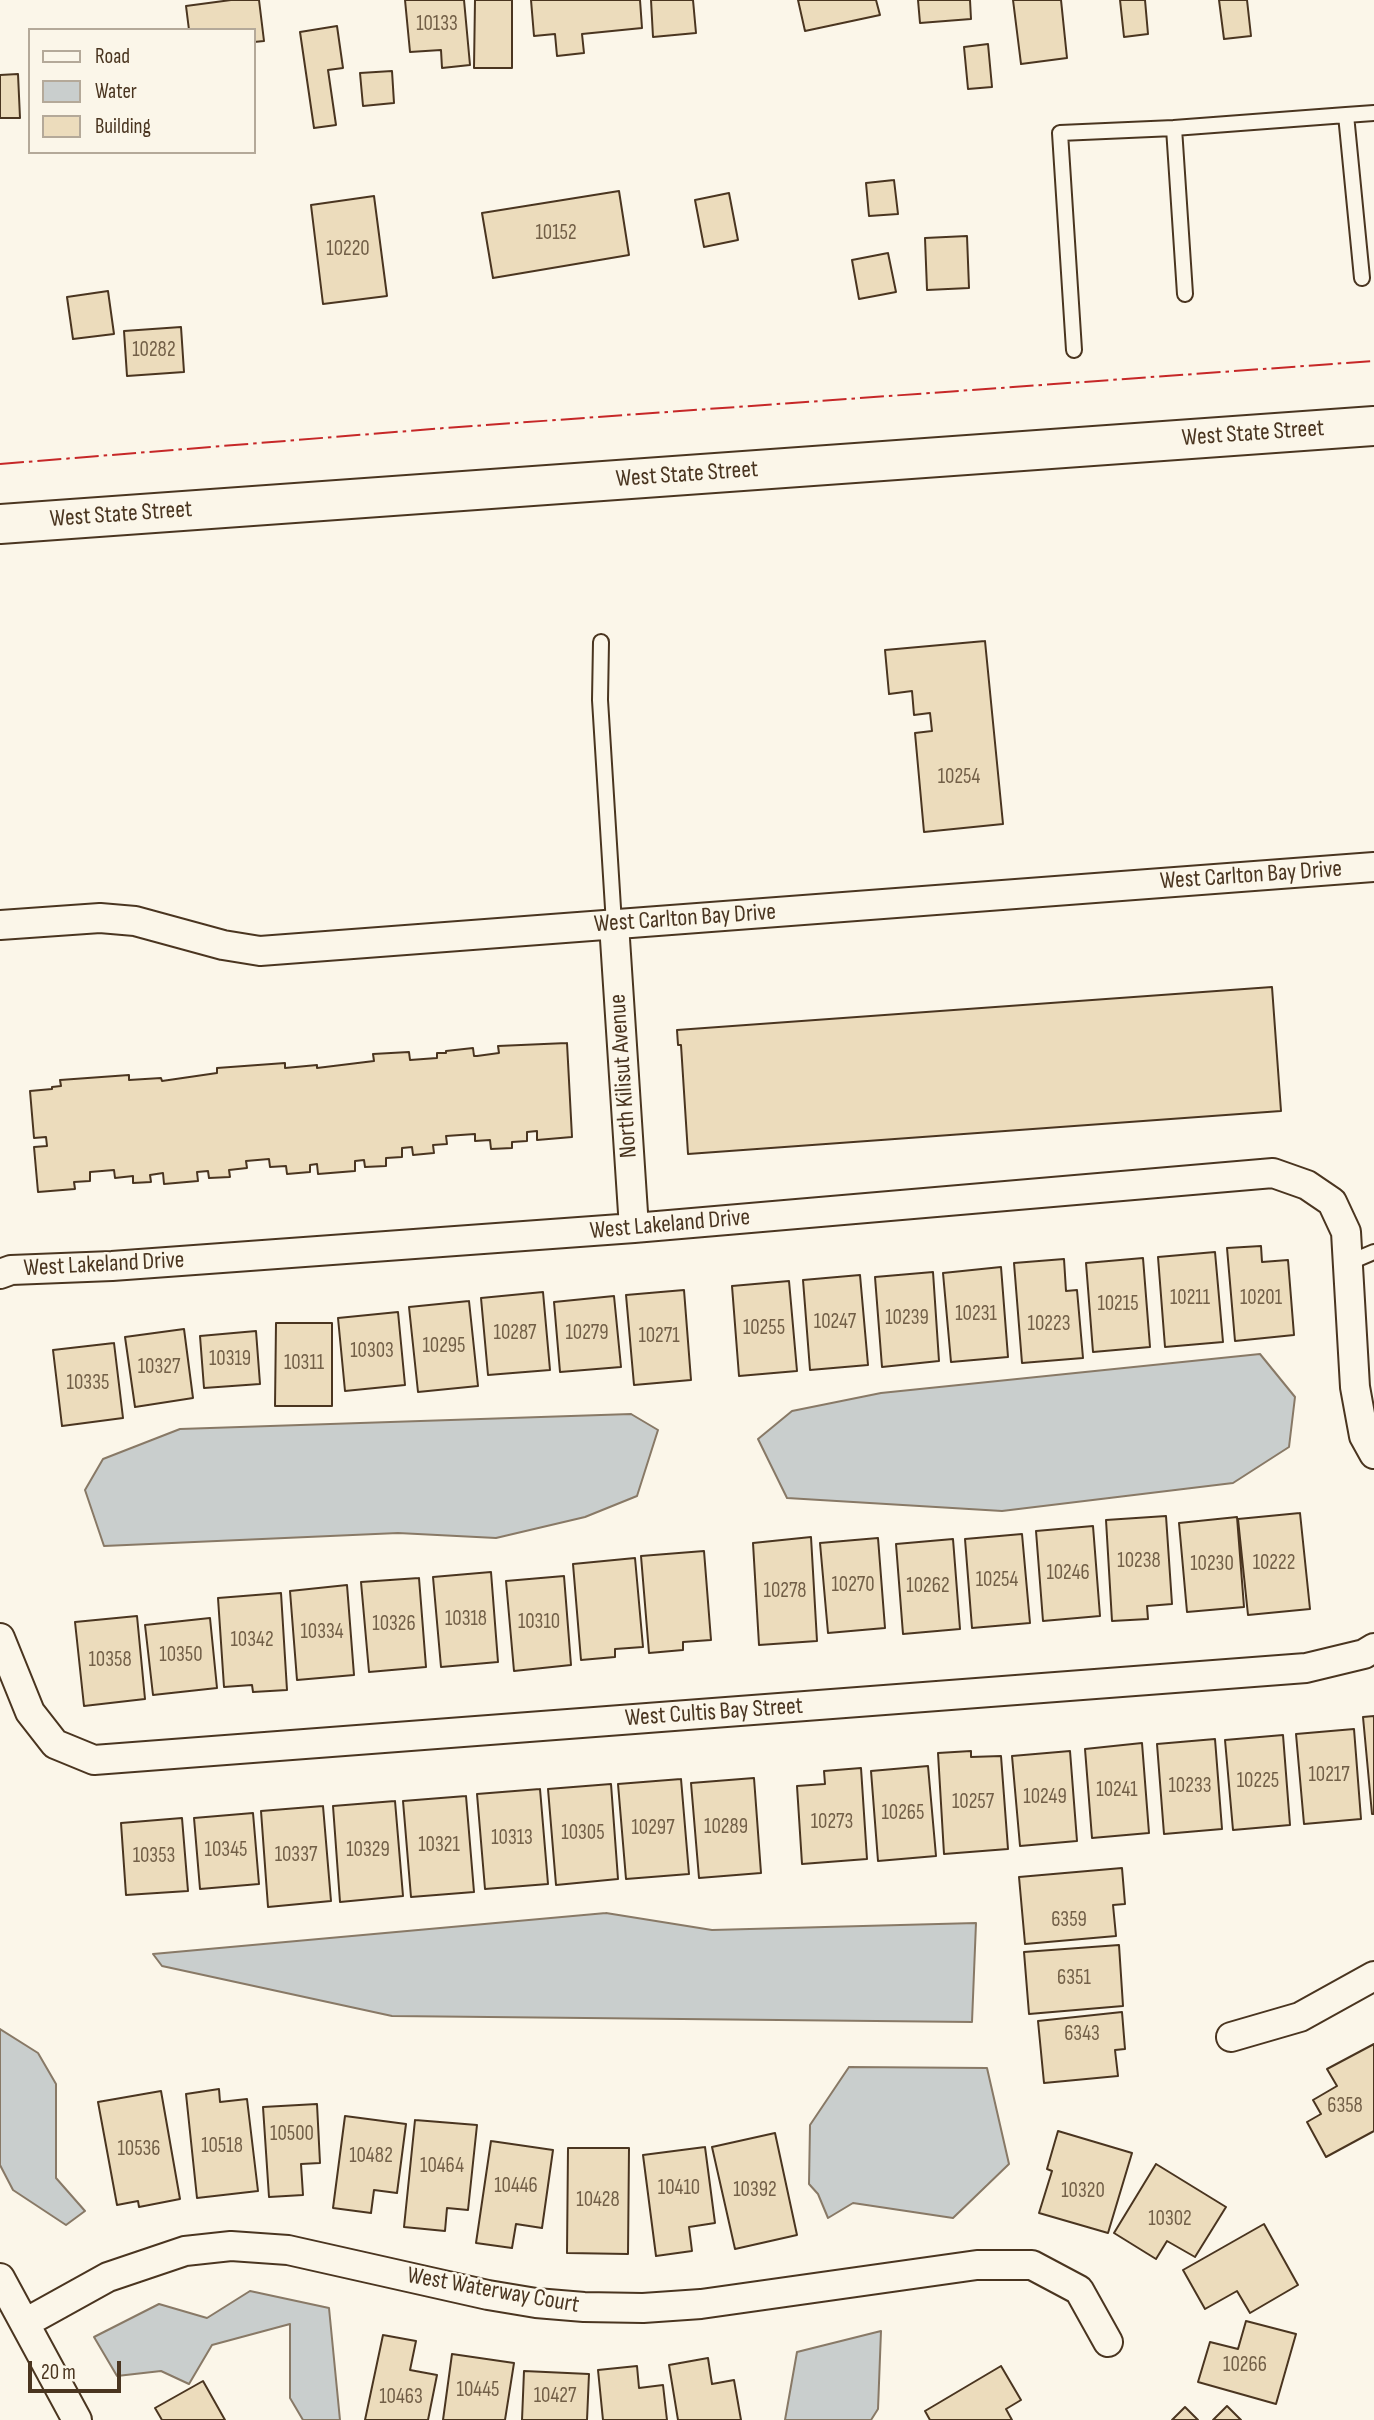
<!DOCTYPE html>
<html>
<head>
<meta charset="utf-8">
<style>
	body { margin:0 }
	#map { position:relative; width:1374px; height:2420px; overflow:hidden; background:#fbf6e9; font-family:"Sofia Sans Condensed",sans-serif }
	canvas { display:block }
	.legend { position:absolute; left:28px; top:28px; width:228px; height:126px; box-sizing:border-box; background:#fbf6e9; border:2px solid #b4a999; margin:0; padding:9px 12px; list-style:none; font-size:21px; color:#4a3520 }
	.legend li { display:flex; align-items:center; gap:14px; height:35px }
	.legend b { width:35px; border:2px solid #b4a999 }
	.scale { position:absolute; left:28px; top:2361px; width:93px; height:32px; box-sizing:border-box; border:4px solid #4a3520; border-top:0; padding-left:9px; font-size:21px; line-height:24px; white-space:nowrap; color:#4a3520; -webkit-text-stroke:5px #fbf6e9; paint-order:stroke }
</style>
</head>
<body>
<div id="map">
<canvas width="1374" height="2420"></canvas>
<ul class="legend">
<li><b style="height:9px;background:#fbf6e9"></b>Road</li>
<li><b style="height:19px;background:#c9cecd"></b>Water</li>
<li><b style="height:19px;background:#ecdcbc"></b>Building</li>
</ul>
<div class="scale">20 m</div>
</div>
<script>
const g = document.querySelector('canvas').getContext('2d');
g.lineJoin = 'round';
function paint(path, color) {
  g.fillStyle = color;
  g.fill(path, 'evenodd');
}
function toPath(rows) {
  const path = new Path2D();
  for (const r of rows) {
    path.moveTo(r[0], r[1]);
    for (let i = 2; i < r.length; i += 2) path.lineTo(r[i], r[i + 1]);
  }
  return path;
}
function trace(path, color, width, dash) {
  g.strokeStyle = color;
  g.lineWidth = width;
  g.lineCap = dash ? 'butt' : 'round';
  g.setLineDash(dash || []);
  g.stroke(path);
}
function write(font, color, halo, rows, align = 'center') {
  g.font = font + ' "Sofia Sans Condensed",sans-serif';
  g.lineWidth = 5;
  g.setLineDash([]);
  g.textBaseline = 'middle';
  g.strokeStyle = halo;
  g.fillStyle = color;
  for (const [text, x, y, turn = 0] of rows) {
    g.save();
    g.translate(x, y);
    g.rotate((+turn || 0) * Math.PI / 180);
    g.textAlign = isNaN(turn) ? turn : align;
    if (halo) g.strokeText(text, 0, 0);
    g.fillText(text, 0, 0);
    g.restore();
  }
}
const water = toPath([
	[1260,1354,1295,1397,1289,1447,1233,1483,1002,1511,787,1498,758,1439,792,1411,881,1393,1260,1354],
	[631,1414,658,1430,637,1496,585,1517,496,1538,398,1533,104,1546,85,1490,103,1459,180,1429,631,1414],
	[606,1913,712,1930,976,1923,972,2022,392,2016,162,1966,153,1954,606,1913],
	[0,2029,38,2053,56,2084,56,2178,85,2211,66,2225,13,2190,0,2165,0,2029],
	[849,2067,987,2068,1009,2164,953,2218,853,2203,828,2218,818,2194,809,2184,810,2125,849,2067],
	[250,2291,329,2308,340,2420,303,2420,290,2398,290,2324,212,2345,189,2384,161,2371,117,2376,94,2337,159,2304,207,2318,250,2291],
	[881,2331,878,2409,871,2420,785,2420,797,2352,881,2331]
]);
const building = toPath([
	[231,0,259,0,264,41,254,42,254,30,189,30,186,6,231,0],
	[405,0,464,0,470,65,442,68,441,50,410,52,405,0],
	[475,0,512,0,512,68,474,68,475,0],
	[531,0,640,0,642,28,582,34,584,53,557,56,555,34,534,36,531,0],
	[651,0,693,0,696,33,653,37,651,0],
	[798,0,876,0,880,15,805,31,798,0],
	[918,0,970,0,971,19,920,23,918,0],
	[1013,0,1061,0,1067,58,1021,64,1013,0],
	[1120,0,1145,0,1148,34,1124,37,1120,0],
	[1219,0,1247,0,1251,36,1224,39,1219,0],
	[337,26,343,68,328,70,336,125,314,128,300,32,337,26],
	[988,44,992,87,968,89,964,47,988,44],
	[392,71,394,103,363,106,360,73,392,71],
	[18,74,20,118,0,118,0,75,18,74],
	[894,180,898,214,869,216,866,183,894,180],
	[619,191,629,255,493,278,482,213,619,191],
	[729,193,738,240,704,247,695,200,729,193],
	[374,196,387,296,323,304,311,205,374,196],
	[967,236,969,288,927,290,925,238,967,236],
	[888,253,896,292,859,299,852,260,888,253],
	[108,291,114,334,73,339,67,297,108,291],
	[181,327,184,372,127,376,124,331,181,327],
	[985,641,1003,824,924,832,915,733,932,731,930,713,914,715,912,691,889,694,885,650,985,641],
	[1272,987,1281,1111,688,1154,681,1045,678,1045,677,1030,1272,987],
	[567,1043,572,1137,537,1140,537,1131,527,1132,527,1141,512,1142,512,1148,491,1149,490,1140,475,1141,475,1134,446,1136,447,1144,433,1145,434,1153,413,1155,412,1147,402,1148,402,1157,386,1158,386,1166,365,1167,364,1160,355,1161,355,1171,318,1174,317,1164,310,1165,310,1172,287,1174,286,1166,270,1167,269,1159,246,1161,247,1168,229,1170,230,1177,209,1178,208,1171,197,1172,198,1181,164,1184,163,1173,150,1175,151,1182,133,1183,133,1176,115,1178,114,1170,90,1172,90,1181,74,1182,75,1189,38,1192,34,1147,47,1146,46,1137,34,1138,30,1091,52,1089,52,1087,61,1086,60,1080,129,1075,129,1080,161,1078,162,1081,217,1073,217,1068,285,1063,285,1068,317,1065,317,1068,374,1061,373,1054,409,1052,410,1060,437,1058,437,1053,446,1053,446,1051,473,1048,474,1056,477,1056,499,1053,498,1046,567,1043],
	[1261,1246,1262,1262,1288,1260,1294,1335,1235,1341,1227,1248,1261,1246],
	[1215,1252,1223,1342,1165,1347,1158,1257,1215,1252],
	[1143,1258,1150,1347,1093,1352,1086,1263,1143,1258],
	[1064,1259,1066,1291,1077,1290,1083,1358,1022,1363,1014,1263,1064,1259],
	[1001,1267,1008,1357,951,1362,943,1273,1001,1267],
	[933,1272,939,1361,882,1367,875,1277,933,1272],
	[860,1275,868,1365,810,1370,803,1280,860,1275],
	[789,1281,797,1371,739,1376,732,1286,789,1281],
	[684,1290,691,1380,634,1385,626,1295,684,1290],
	[543,1292,550,1370,488,1375,481,1298,543,1292],
	[614,1296,621,1367,560,1372,554,1302,614,1296],
	[469,1301,478,1386,418,1392,409,1307,469,1301],
	[398,1312,405,1385,345,1391,338,1318,398,1312],
	[276,1323,332,1323,332,1406,275,1406,276,1323],
	[184,1329,193,1398,135,1407,125,1337,184,1329],
	[256,1331,260,1384,204,1388,200,1336,256,1331],
	[114,1343,123,1418,62,1426,53,1350,114,1343],
	[1300,1513,1310,1609,1248,1615,1238,1519,1300,1513],
	[1166,1516,1172,1604,1147,1606,1148,1619,1112,1621,1106,1520,1166,1516],
	[1237,1517,1244,1607,1187,1612,1179,1523,1237,1517],
	[1093,1526,1100,1616,1043,1621,1036,1531,1093,1526],
	[1022,1534,1030,1623,972,1628,965,1539,1022,1534],
	[811,1537,817,1641,759,1645,753,1543,811,1537],
	[878,1538,885,1628,828,1633,820,1543,878,1538],
	[953,1539,960,1629,903,1634,896,1544,953,1539],
	[704,1551,711,1640,683,1642,683,1650,649,1653,641,1556,704,1551],
	[635,1558,643,1647,615,1649,615,1657,581,1660,573,1564,635,1558],
	[491,1572,498,1662,441,1667,433,1577,491,1572],
	[564,1576,571,1665,514,1671,506,1581,564,1576],
	[419,1578,426,1667,369,1672,361,1582,419,1578],
	[347,1585,354,1675,297,1680,290,1591,347,1585],
	[281,1593,287,1690,253,1692,252,1685,224,1687,218,1598,281,1593],
	[137,1616,145,1699,84,1706,75,1622,137,1616],
	[210,1618,217,1688,153,1695,145,1625,210,1618],
	[1374,1716,1374,1814,1372,1814,1363,1717,1374,1716],
	[1354,1729,1361,1819,1304,1824,1296,1734,1354,1729],
	[1283,1735,1290,1825,1233,1830,1225,1740,1283,1735],
	[1215,1739,1222,1829,1164,1834,1157,1744,1215,1739],
	[1142,1743,1149,1833,1092,1838,1085,1749,1142,1743],
	[971,1751,971,1757,1001,1756,1008,1849,944,1854,938,1753,971,1751],
	[1070,1751,1077,1841,1020,1846,1012,1756,1070,1751],
	[928,1766,936,1856,878,1861,871,1771,928,1766],
	[861,1768,867,1859,802,1864,797,1786,825,1784,824,1771,861,1768],
	[754,1778,761,1873,699,1878,691,1783,754,1778],
	[681,1779,689,1874,626,1879,618,1784,681,1779],
	[611,1784,618,1879,556,1885,548,1789,611,1784],
	[540,1789,548,1884,485,1889,477,1794,540,1789],
	[466,1796,474,1892,411,1897,403,1801,466,1796],
	[395,1801,403,1896,340,1902,333,1806,395,1801],
	[323,1806,331,1901,268,1907,261,1811,323,1806],
	[253,1813,259,1884,200,1889,194,1818,253,1813],
	[182,1818,188,1891,126,1895,121,1823,182,1818],
	[1122,1868,1125,1904,1113,1905,1116,1936,1025,1944,1019,1877,1122,1868],
	[1119,1945,1123,2006,1029,2014,1024,1952,1119,1945],
	[1122,2012,1125,2049,1115,2050,1118,2076,1044,2083,1038,2021,1122,2012],
	[1374,2044,1374,2131,1326,2157,1307,2122,1321,2114,1313,2100,1337,2086,1327,2069,1374,2044],
	[219,2089,220,2102,247,2099,258,2191,197,2198,186,2094,219,2089],
	[161,2091,180,2199,139,2207,138,2201,117,2205,98,2102,161,2091],
	[317,2104,320,2163,301,2164,303,2195,269,2197,263,2107,317,2104],
	[345,2116,406,2124,397,2193,374,2190,371,2213,333,2208,345,2116],
	[415,2120,477,2125,468,2210,447,2208,445,2231,404,2227,415,2120],
	[1058,2131,1132,2153,1108,2233,1039,2213,1052,2171,1047,2169,1058,2131],
	[775,2133,797,2235,735,2249,712,2147,775,2133],
	[491,2141,553,2150,542,2228,516,2224,512,2248,476,2243,491,2141],
	[705,2147,715,2223,689,2227,692,2251,656,2256,643,2155,705,2147],
	[568,2148,629,2148,628,2254,567,2253,568,2148],
	[1156,2164,1226,2207,1195,2257,1167,2241,1156,2259,1114,2233,1156,2164],
	[1264,2224,1298,2285,1250,2313,1237,2291,1205,2309,1183,2270,1264,2224],
	[1246,2321,1296,2334,1276,2404,1198,2382,1210,2342,1238,2349,1246,2321],
	[383,2335,416,2341,410,2370,437,2375,428,2420,365,2420,383,2335],
	[452,2354,514,2363,505,2420,443,2420,452,2354],
	[708,2358,712,2384,734,2380,741,2420,678,2420,669,2365,708,2358],
	[637,2366,639,2388,663,2385,667,2420,603,2420,598,2370,637,2366],
	[1001,2366,1021,2400,1006,2409,1012,2420,930,2420,925,2411,1001,2366],
	[524,2371,589,2374,587,2420,522,2420,524,2371],
	[203,2381,225,2420,162,2420,155,2408,203,2381],
	[1227,2406,1241,2420,1213,2420,1227,2406],
	[1185,2407,1198,2420,1172,2420,1185,2407]
]);
const lane = toPath([
	[1346,115,1374,113],
	[1185,294,1174,128,1346,115,1362,278],
	[1074,350,1060,133,1174,128],
	[601,642,600,700,614,924],
	[1348,1263,1374,1252]
]);
const street = toPath([
	[614,924,634,1228],
	[0,925,100,918,135,921,223,945,260,951,1374,867],
	[0,1274,11,1270,112,1266,634,1228,1273,1173,1307,1185,1332,1202,1346,1232,1355,1387,1364,1436,1374,1454],
	[0,1638,30,1712,55,1744,94,1760,1306,1668,1364,1654,1374,1648],
	[1231,2037,1300,2017,1374,1976],
	[0,2278,77,2420],
	[25,2323,108,2277,185,2251,231,2246,288,2250,488,2295,536,2303,584,2307,643,2308,701,2304,977,2265,1032,2265,1079,2290,1108,2342]
]);
const primary = toPath([
	[0,524,1374,426]
]);
const power = toPath([
	[0,464,445,428,1374,361]
]);
const numberNames = [
	["10133",437,25],
	["10152",556,234],
	["10220",348,250],
	["10282",154,351],
	["10254",959,778],
	["10211",1190,1299],
	["10201",1261,1299],
	["10215",1118,1305],
	["10231",976,1315],
	["10239",907,1319],
	["10247",835,1323],
	["10223",1049,1325],
	["10255",764,1329],
	["10287",515,1334],
	["10279",587,1334],
	["10271",659,1337],
	["10295",444,1347],
	["10303",372,1352],
	["10319",230,1360],
	["10311",304,1364],
	["10327",159,1368],
	["10335",88,1384],
	["10238",1139,1562],
	["10222",1274,1564],
	["10230",1212,1565],
	["10246",1068,1574],
	["10254",997,1581],
	["10270",853,1586],
	["10262",928,1587],
	["10278",785,1592],
	["10318",466,1620],
	["10310",539,1623],
	["10326",394,1625],
	["10334",322,1633],
	["10342",252,1641],
	["10350",181,1656],
	["10358",110,1661],
	["10217",1329,1776],
	["10225",1258,1782],
	["10233",1190,1787],
	["10241",1117,1791],
	["10249",1045,1798],
	["10257",973,1803],
	["10265",903,1814],
	["10273",832,1823],
	["10289",726,1828],
	["10297",653,1829],
	["10305",583,1834],
	["10313",512,1839],
	["10321",439,1846],
	["10345",226,1851],
	["10329",368,1851],
	["10337",296,1856],
	["10353",154,1857],
	["6359",1069,1921],
	["6351",1074,1979],
	["6343",1082,2035],
	["6358",1345,2107],
	["10500",292,2135],
	["10518",222,2147],
	["10536",139,2150],
	["10482",371,2157],
	["10464",442,2167],
	["10446",516,2187],
	["10410",679,2189],
	["10392",755,2191],
	["10320",1083,2192],
	["10428",598,2201],
	["10302",1170,2220],
	["10266",1245,2366],
	["10445",478,2391],
	["10427",555,2397],
	["10463",401,2398]
];
const streetNames = [
	["West State Street",1253,434,-4],
	["West State Street",687,475,-4],
	["West State Street",121,515,-4],
	["West Carlton Bay Drive",1251,876,-4],
	["West Carlton Bay Drive",685,919,-4],
	["North Kilisut Avenue",624,1076,-94],
	["West Lakeland Drive",670,1225,-5],
	["West Lakeland Drive",104,1265,-3],
	["West Cultis Bay Street",714,1713,-4],
	["West Waterway Court",493,2291,10]
];
paint(water, '#c9cecd');
trace(water, '#887966', 2);
paint(building, '#ecdcbc');
trace(building, '#4a3520', 2);
trace(lane, '#4a3520', 18);
trace(street, '#4a3520', 32);
trace(primary, '#4a3520', 42);
trace(lane, '#fbf6e9', 14);
trace(street, '#fbf6e9', 28);
trace(primary, '#fbf6e9', 38);
trace(power, '#c62828', 2, [24, 5, 3.5, 5]);
write('21px', '#725f47', null, numberNames);
write('24px', '#4a3520', '#fbf6e9', streetNames);
</script>
</body>
</html>
